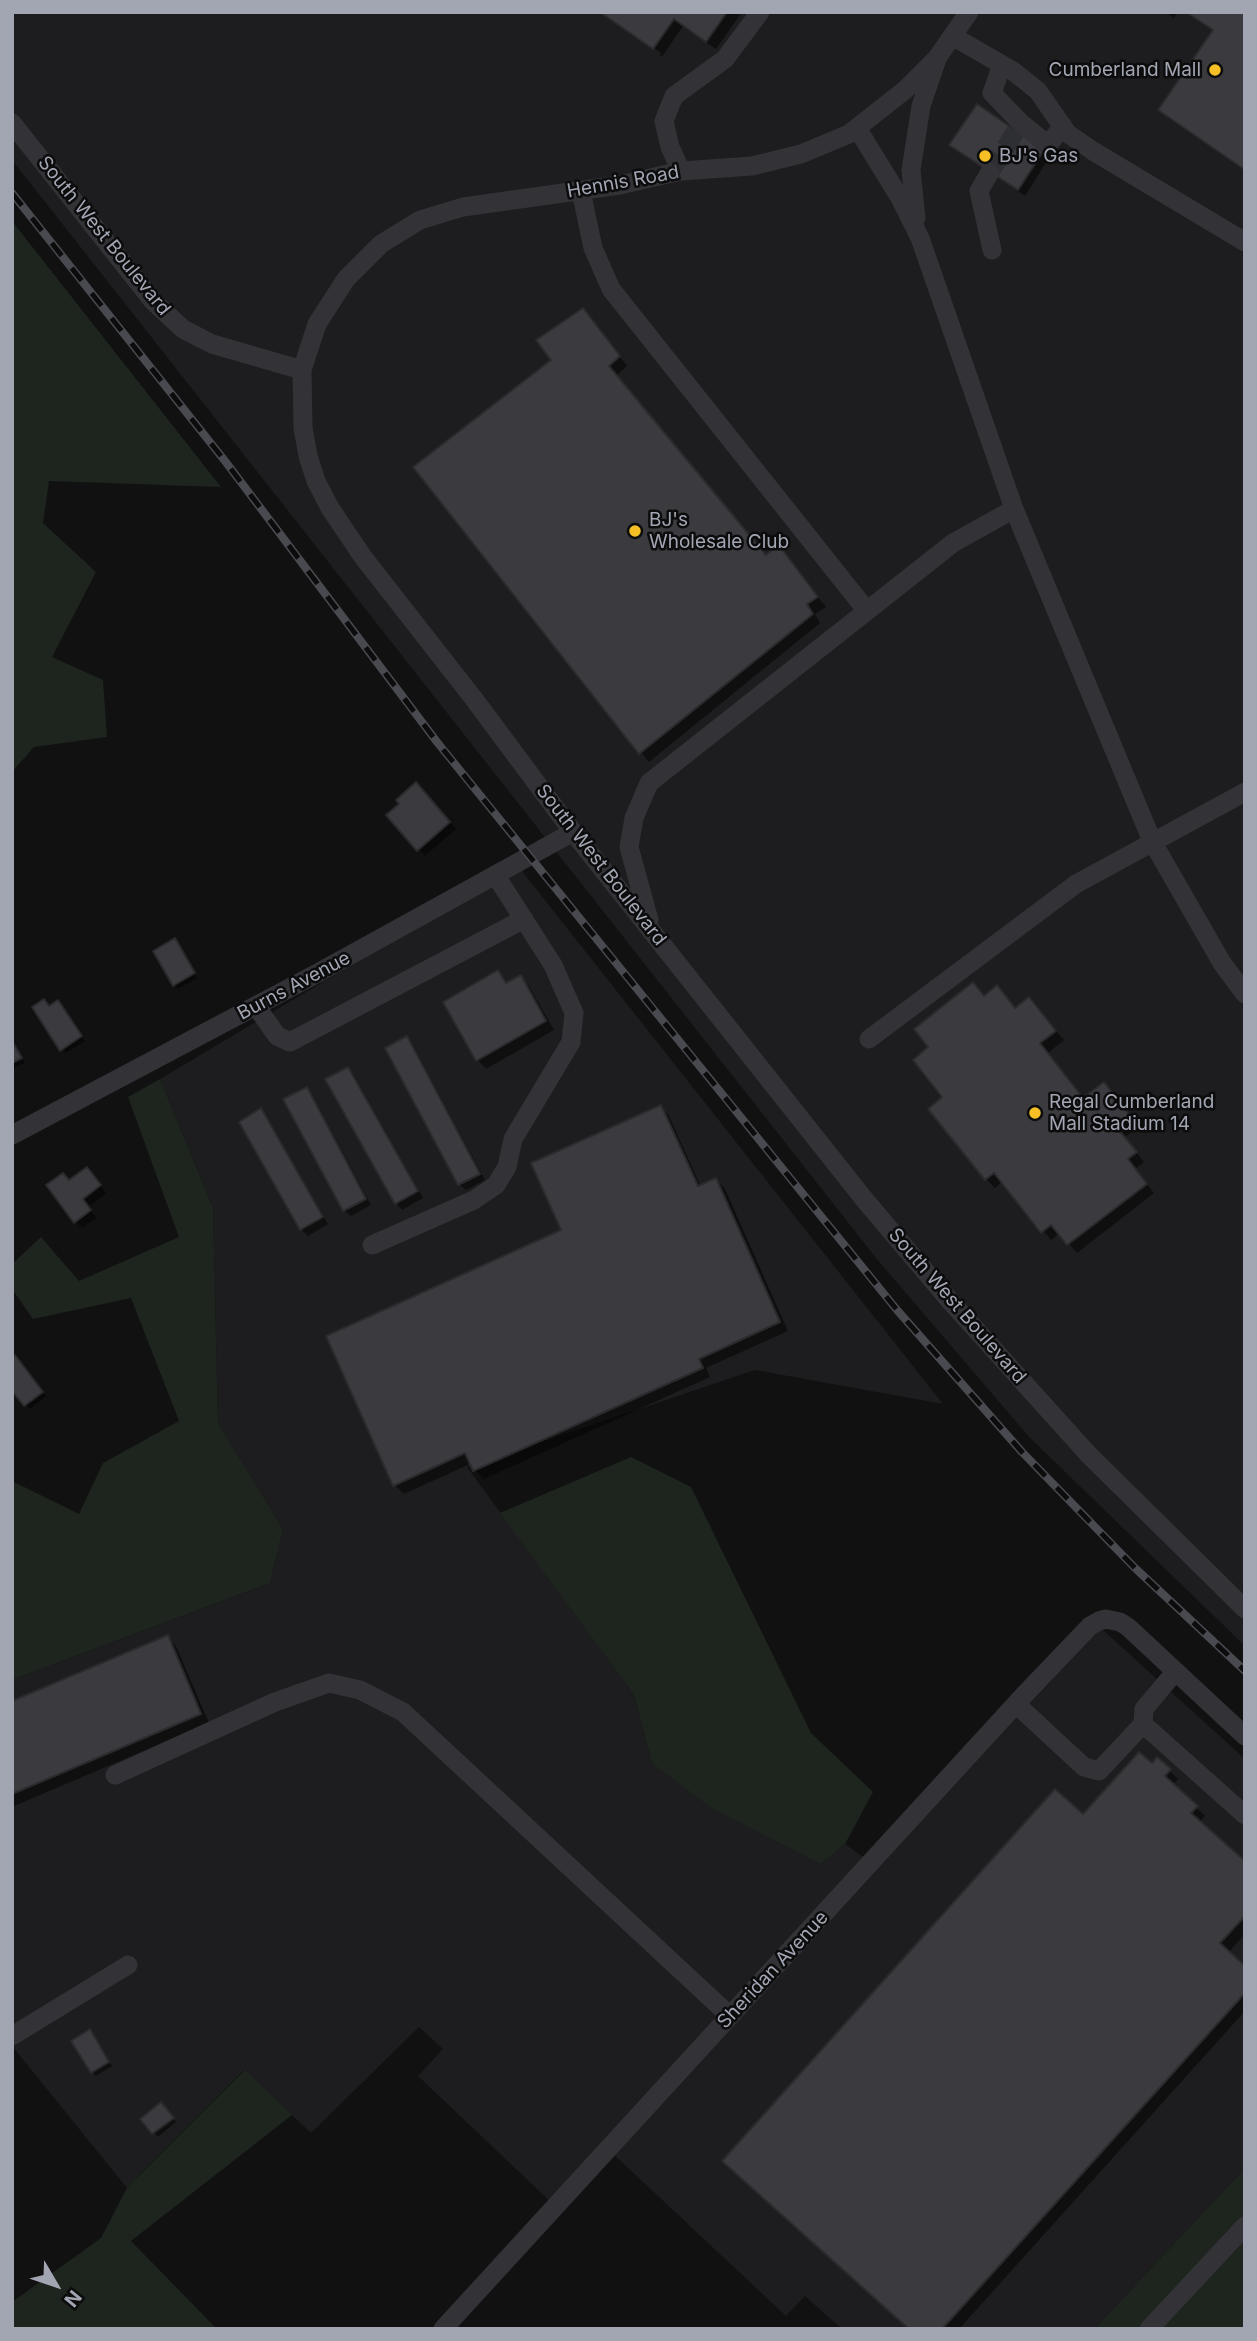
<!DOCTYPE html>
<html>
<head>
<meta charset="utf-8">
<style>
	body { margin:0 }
	#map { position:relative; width:1257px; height:2341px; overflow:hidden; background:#111112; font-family:Inter,sans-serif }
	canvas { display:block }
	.frame { position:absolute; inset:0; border:14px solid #a2a6b3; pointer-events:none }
	.north { position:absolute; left:21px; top:2250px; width:70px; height:70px; -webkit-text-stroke:5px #0c0c0d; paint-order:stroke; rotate:129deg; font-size:19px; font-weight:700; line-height:28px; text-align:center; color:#a2a6b3 }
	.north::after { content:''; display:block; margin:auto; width:24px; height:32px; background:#a2a6b3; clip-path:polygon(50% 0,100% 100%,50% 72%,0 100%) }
</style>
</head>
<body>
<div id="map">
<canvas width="1257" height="2341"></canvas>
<div class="frame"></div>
<div class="north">N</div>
</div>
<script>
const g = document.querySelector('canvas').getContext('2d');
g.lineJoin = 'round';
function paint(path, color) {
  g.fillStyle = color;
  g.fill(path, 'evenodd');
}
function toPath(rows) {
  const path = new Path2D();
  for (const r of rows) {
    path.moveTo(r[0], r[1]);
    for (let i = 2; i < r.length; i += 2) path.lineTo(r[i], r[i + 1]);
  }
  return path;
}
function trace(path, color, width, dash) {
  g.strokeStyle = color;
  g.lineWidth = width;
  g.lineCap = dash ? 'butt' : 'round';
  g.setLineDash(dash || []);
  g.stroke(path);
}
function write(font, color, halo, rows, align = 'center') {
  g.font = font + ' Inter,sans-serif';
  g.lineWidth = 5;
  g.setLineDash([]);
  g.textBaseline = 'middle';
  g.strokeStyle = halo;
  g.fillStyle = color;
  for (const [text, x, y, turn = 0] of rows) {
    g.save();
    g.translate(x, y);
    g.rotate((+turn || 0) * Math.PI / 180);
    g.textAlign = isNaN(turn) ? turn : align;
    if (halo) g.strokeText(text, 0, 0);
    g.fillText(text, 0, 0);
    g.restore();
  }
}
const built = toPath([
	[12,12,1245,12,1245,1646,1029,1437,876,1258,12,160],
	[518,866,943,1404,755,1370,467,1467,634,1695,652,1763,821,1864,845,1844,873,1864,1093,1621,1245,1759,1245,2168,1094,2329,842,2329,805,2296,786,2316,610,2151,555,2206,418,2076,443,2049,419,2027,311,2133,244,2070,127,2188,12,2046,12,1680,270,1583,283,1529,218,1423,213,1208,160,1079]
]);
const green = toPath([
	[12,221,221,487,49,481,43,523,96,572,52,657,103,680,107,737,34,747,12,772],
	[160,1079,213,1208,218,1423,283,1529,270,1583,12,1680,12,1481,79,1514,103,1463,179,1421,131,1298,33,1319,12,1289,12,1264,41,1237,79,1281,179,1237,128,1097],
	[631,1457,691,1487,811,1733,873,1792,845,1844,821,1864,713,1809,652,1763,634,1695,500,1513],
	[245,2070,292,2115,131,2241,217,2329,12,2329,12,2302,101,2238,127,2188],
	[1245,2168,1245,2329,1094,2329]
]);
const shadow = toPath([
	[603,12,742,12,716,49,683,26,662,57,660,55,661,53],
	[1166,12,1177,12,1174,18],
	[1185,12,1245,12,1245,171,1169,119,1160,110,1214,32],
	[951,144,1042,152,1049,158,1025,196],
	[583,310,627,366,617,375,767,557,778,547,826,607,815,614,820,623,649,762,415,467,554,361],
	[423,791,456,829,425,856,419,849],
	[178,944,197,978,178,989,174,985],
	[498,972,509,984,520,977,529,986,554,1030,486,1069,478,1060],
	[973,984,985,997,997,988,1016,1009,1029,999,1064,1040,1048,1053,1084,1099,1112,1093,1138,1127,1125,1137,1144,1162,1135,1169,1154,1193,1077,1253,1060,1233,1051,1240,1003,1181,995,1188,986,1179,945,1098,931,1048],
	[62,1006,85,1041,66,1053,62,1049,49,1007],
	[406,1038,413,1045,485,1180,466,1190,459,1184],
	[12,1043,25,1063,12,1069],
	[348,1069,354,1075,423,1198,402,1210,396,1203],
	[306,1089,313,1096,371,1205,351,1216,344,1210],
	[661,1107,669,1116,701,1187,716,1180,725,1189,788,1331,706,1368,710,1377,484,1479,475,1470,472,1463,404,1494,395,1485,563,1231],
	[261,1111,267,1117,328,1224,308,1236,301,1229],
	[93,1175,106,1193,88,1207,96,1218,82,1228,76,1222,70,1182],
	[19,1362,46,1396,30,1409,12,1388],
	[167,1637,176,1646,209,1723,12,1807,12,1703],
	[1158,1760,1178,1779,1173,1785,1205,1816,1199,1822,1245,1863,1245,1934,1228,1953,1245,1968,1245,2011,959,2329,910,2329,1083,1817],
	[94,2035,112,2066,96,2076,92,2072],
	[165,2109,176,2122,158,2137,143,2119]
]);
const building = toPath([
	[600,12,727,12,706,42,674,19,653,49,600,12],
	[1186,12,1245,12,1245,170,1158,110,1213,30,1186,12],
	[977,104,1044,150,1018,190,949,145,977,104],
	[583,308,620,356,609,366,766,555,778,544,818,597,807,604,813,614,639,754,413,467,551,360,536,340,583,308],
	[416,782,450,822,417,851,386,815,399,804,396,800,416,782],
	[175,938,195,973,173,986,153,951,175,938],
	[498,970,506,983,521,975,546,1021,476,1061,443,1002,498,970],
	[973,982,984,996,997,985,1015,1008,1029,997,1056,1031,1040,1043,1083,1098,1104,1082,1131,1117,1117,1128,1137,1152,1128,1159,1147,1184,1067,1245,1051,1225,1041,1233,994,1173,985,1180,928,1109,942,1097,913,1060,928,1047,914,1029,973,982],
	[44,999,49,1006,58,1000,82,1036,60,1051,32,1007,44,999],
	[407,1036,480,1174,458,1185,385,1048,407,1036],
	[12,1041,22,1058,12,1063,12,1041],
	[348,1067,418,1191,395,1204,325,1079,348,1067],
	[307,1087,366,1199,343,1211,283,1099,307,1087],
	[661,1105,698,1186,716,1178,780,1322,699,1359,703,1368,473,1471,465,1453,393,1486,326,1336,561,1230,531,1163,661,1105],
	[261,1108,323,1217,300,1230,239,1122,261,1108],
	[87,1167,101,1185,83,1199,91,1210,74,1223,46,1185,63,1173,69,1180,87,1167],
	[15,1355,43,1392,24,1406,12,1391,12,1358,15,1355],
	[168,1635,201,1714,12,1794,12,1701,168,1635],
	[1139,1752,1152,1763,1157,1757,1171,1769,1165,1776,1198,1806,1191,1813,1245,1861,1245,1916,1220,1943,1245,1966,1245,1993,942,2329,909,2329,722,2161,1055,1789,1083,1814,1139,1752],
	[90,2029,109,2062,91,2073,71,2041,90,2029],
	[161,2102,174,2118,152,2134,140,2119,161,2102]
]);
const minorTunnel = toPath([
	[990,172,1016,131]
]);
const minor = toPath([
	[969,12,937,58,905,90,849,134,801,154,752,166,681,171,620,185,463,207,420,220,381,244,346,279,317,324,302,370,303,428,308,456,316,481,330,508,363,557,474,699,573,832,864,1199,951,1302,1088,1454,1245,1609],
	[954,37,1013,71,1038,91,1067,133,1093,151,1245,242],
	[1002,65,992,93,1022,124,1048,145,1063,126],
	[12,123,153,301,183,329,212,344,302,370],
	[857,128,900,198,920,238,1014,509,1152,841,1222,963,1245,994],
	[681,171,670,147,664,121,674,96,725,59,760,12],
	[990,172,979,191,992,250],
	[581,191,593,248,611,289,867,611],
	[916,218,911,170,921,106,936,62],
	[649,920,629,847,634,818,649,783,953,543,1014,509],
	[256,1006,277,1036,290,1042,524,919],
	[869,1039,1076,884,1245,792],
	[12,1135,316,974,573,832],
	[372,1245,474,1200,496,1185,507,1167,513,1139,571,1042,574,1013,553,965,496,876],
	[1016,1704,1084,1767,1099,1771,1143,1724,1144,1709,1175,1672],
	[1143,1724,1245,1815],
	[115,1775,275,1702,329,1683,360,1690,403,1712,730,2016],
	[12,2036,128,1965],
	[443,2329,1025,1694,1090,1626,1099,1621,1106,1619,1120,1622,1128,1627,1245,1736],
	[1149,2329,1245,2226]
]);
const rail = toPath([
	[12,193,225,461,437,742,897,1310,1022,1452,1135,1568,1245,1671]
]);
const markers = [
	[1215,70,7,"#f6bf25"],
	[985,156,7,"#f6bf25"],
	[635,531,7,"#f6bf25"],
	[1035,1113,7,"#f6bf25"]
];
const poiNames = [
	["Cumberland Mall",1201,70,"right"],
	["BJ's Gas",999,156],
	["BJ's",649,520],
	["Wholesale Club",649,542],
	["Regal Cumberland",1049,1102],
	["Mall Stadium 14",1049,1124]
];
const streetNames = [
	["Hennis Road",623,182,-10],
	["South West Boulevard",104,236,51],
	["South West Boulevard",601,865,52],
	["Burns Avenue",294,986,-28],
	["South West Boulevard",957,1306,49],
	["Sheridan Avenue",773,1970,-47]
];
paint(built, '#1d1d1f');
paint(green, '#1d251e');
paint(shadow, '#0007');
paint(building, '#3b3b3f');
trace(building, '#2b2b2e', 2);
trace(minorTunnel, '#2e2f32', 19, [19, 10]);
trace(minor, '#323237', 19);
trace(rail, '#494a50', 8);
trace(rail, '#0c0c0d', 5, [16]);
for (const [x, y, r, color] of markers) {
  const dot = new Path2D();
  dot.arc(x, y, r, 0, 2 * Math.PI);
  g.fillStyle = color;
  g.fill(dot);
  trace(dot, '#0c0c0d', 2.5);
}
write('19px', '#a2a6b3', '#0c0c0d', poiNames, 'left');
write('19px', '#a2a6b3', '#0c0c0d', streetNames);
</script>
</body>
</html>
